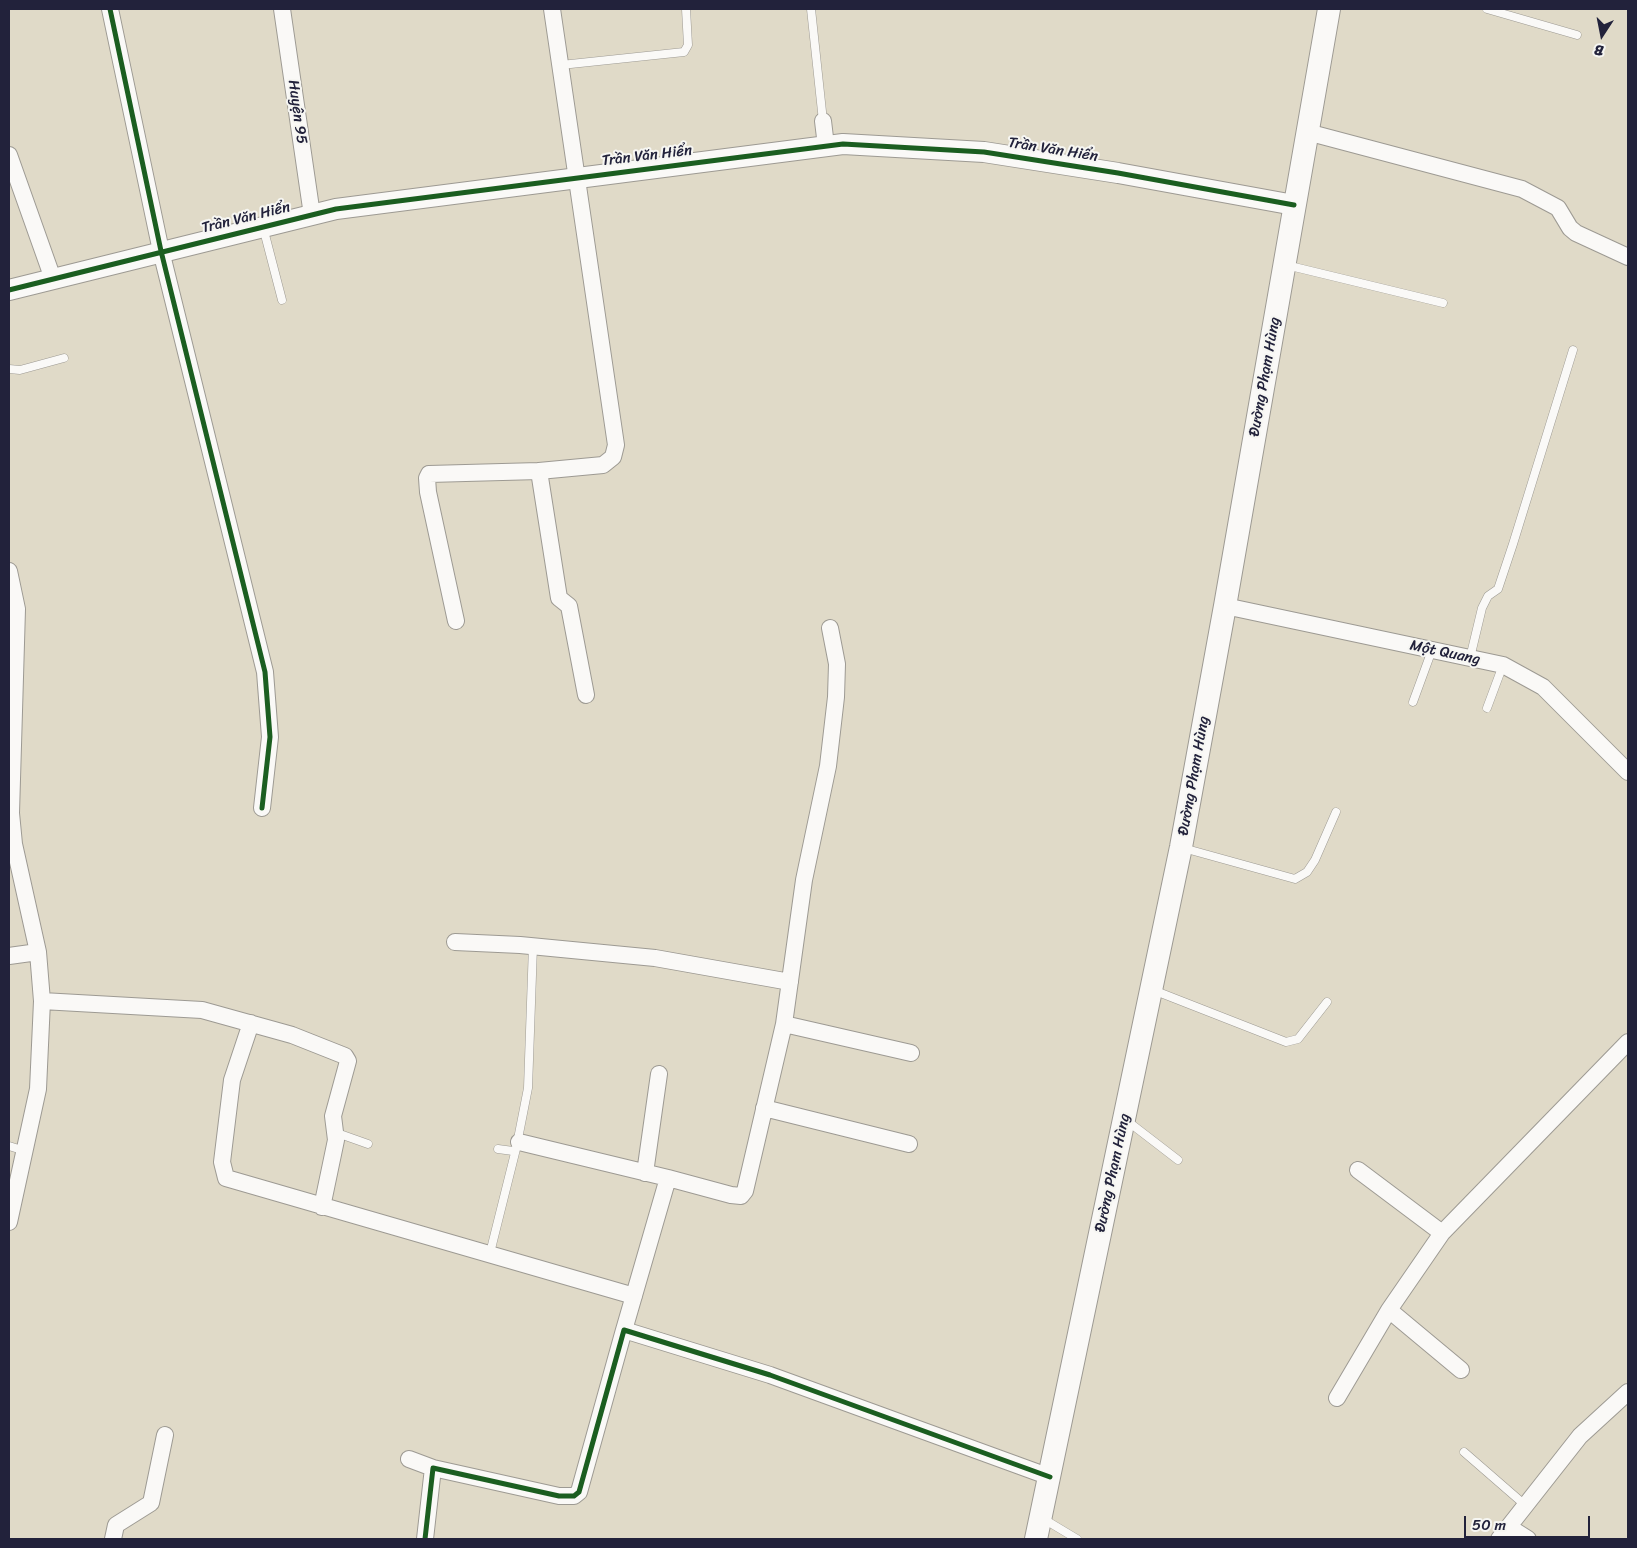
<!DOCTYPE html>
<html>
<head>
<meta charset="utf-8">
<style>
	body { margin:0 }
	#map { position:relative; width:1637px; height:1548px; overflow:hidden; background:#e0dac8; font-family:Sriracha,sans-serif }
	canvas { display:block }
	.frame { position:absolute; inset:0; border:10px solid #22223b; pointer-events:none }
	.north { position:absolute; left:1577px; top:10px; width:50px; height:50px; -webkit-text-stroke:4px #f6f6f2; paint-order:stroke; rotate:191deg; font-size:14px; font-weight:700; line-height:20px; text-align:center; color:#22223b }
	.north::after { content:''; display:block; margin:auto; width:18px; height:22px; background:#22223b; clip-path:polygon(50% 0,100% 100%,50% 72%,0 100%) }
	.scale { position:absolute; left:1464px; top:1516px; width:126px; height:22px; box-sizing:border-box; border:2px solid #22223b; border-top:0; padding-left:6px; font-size:15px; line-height:18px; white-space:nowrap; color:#22223b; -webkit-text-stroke:4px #f6f6f2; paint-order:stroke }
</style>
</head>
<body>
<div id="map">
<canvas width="1637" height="1548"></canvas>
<div class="frame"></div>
<div class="north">B</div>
<div class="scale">50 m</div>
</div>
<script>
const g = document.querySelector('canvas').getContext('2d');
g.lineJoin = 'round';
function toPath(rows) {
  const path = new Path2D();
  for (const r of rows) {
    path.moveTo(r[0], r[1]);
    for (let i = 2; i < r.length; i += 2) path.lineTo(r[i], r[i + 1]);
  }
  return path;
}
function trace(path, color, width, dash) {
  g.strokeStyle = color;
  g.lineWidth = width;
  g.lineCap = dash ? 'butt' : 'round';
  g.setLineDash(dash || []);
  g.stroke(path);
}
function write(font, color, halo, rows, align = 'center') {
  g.font = font + ' Sriracha,sans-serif';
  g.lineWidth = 4;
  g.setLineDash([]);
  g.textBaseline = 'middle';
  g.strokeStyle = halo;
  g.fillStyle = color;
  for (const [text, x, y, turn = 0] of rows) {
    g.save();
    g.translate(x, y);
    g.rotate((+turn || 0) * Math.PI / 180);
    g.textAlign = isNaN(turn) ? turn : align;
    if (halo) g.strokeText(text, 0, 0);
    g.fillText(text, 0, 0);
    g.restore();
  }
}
const service = toPath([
	[811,9,823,121],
	[1487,9,1577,35],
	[561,65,684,52,688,45,686,9],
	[263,227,282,300],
	[1286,265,1443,303],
	[9,369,20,370,64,358],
	[1470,658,1482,608,1488,596,1498,589,1513,544,1573,350],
	[1413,702,1432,650],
	[1487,708,1503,665],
	[1183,848,1295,879,1307,872,1315,860,1336,812],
	[1153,990,1286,1042,1298,1039,1327,1002],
	[1126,1120,1178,1160],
	[337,1133,368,1144],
	[9,1146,25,1151],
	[498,1149,513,1151,516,1149,528,1088,533,946],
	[490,1253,516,1149],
	[1464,1452,1525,1505],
	[1042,1518,1077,1539]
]);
const minor = toPath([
	[110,9,161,251,265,672,270,737,262,808],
	[282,9,312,215],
	[823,121,826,146],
	[1307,132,1522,189,1558,208,1570,228,1576,233,1628,257],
	[9,155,53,279],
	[539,471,559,598,569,606,586,695],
	[9,571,17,609,11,813,14,844,38,952,42,1001,38,1089,9,1222],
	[1225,606,1503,665,1543,687,1628,772],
	[456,621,428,492,427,478,429,474,539,471,603,465,613,457,616,445,552,9],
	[455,942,520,945,655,958,790,982],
	[9,956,38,952],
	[42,1001,202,1010,292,1035,345,1056,348,1061,333,1116,336,1140,322,1207],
	[251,1023,232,1080,222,1162,226,1178,634,1296],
	[784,1024,911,1053],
	[764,1108,909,1144],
	[519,1142,668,1178],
	[1358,1170,1442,1233],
	[645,1173,659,1074],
	[1389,1310,1461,1370],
	[624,1330,668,1178,731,1195,741,1196,745,1191,784,1024,804,880,828,766,836,697,837,664,830,628],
	[1337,1398,1389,1310,1442,1233,1628,1042],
	[409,1459,433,1468],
	[1509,1527,1528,1539],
	[113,1539,116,1525,151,1503,165,1435],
	[425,1539,433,1468,559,1496,574,1496,579,1492,624,1330,770,1375,1050,1477],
	[1499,1539,1580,1436,1628,1392]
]);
const tertiary = toPath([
	[9,290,336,209,843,144,984,152,1118,173,1294,205]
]);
const secondary = toPath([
	[1036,1539,1181,847,1225,606,1329,9]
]);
const cycleway = toPath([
	[110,9,161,251,265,672,270,737,262,808],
	[9,290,336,209,843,144,984,152,1118,173,1294,205],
	[425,1539,433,1468,559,1496,574,1496,579,1492,624,1330,770,1375,1050,1477]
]);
const streetNames = [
	["Huyện 95",297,112,82],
	["Trần Văn Hiển",1053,150,9],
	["Trần Văn Hiển",647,156,-7],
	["Trần Văn Hiển",246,218,-14],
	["Đường Phạm Hùng",1265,377,-80],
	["Một Quang",1445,653,12],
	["Đường Phạm Hùng",1194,776,-80],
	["Đường Phạm Hùng",1113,1173,-78]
];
trace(service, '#9d9a93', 9);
trace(minor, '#9d9a93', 18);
trace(tertiary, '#9d9a93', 22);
trace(secondary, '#9d9a93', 24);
trace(service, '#faf9f7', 8);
trace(minor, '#faf9f7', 16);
trace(tertiary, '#faf9f7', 20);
trace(secondary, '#faf9f7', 22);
trace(cycleway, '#1b5e20', 5);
write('15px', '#22223b', '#f6f6f2', streetNames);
</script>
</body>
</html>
